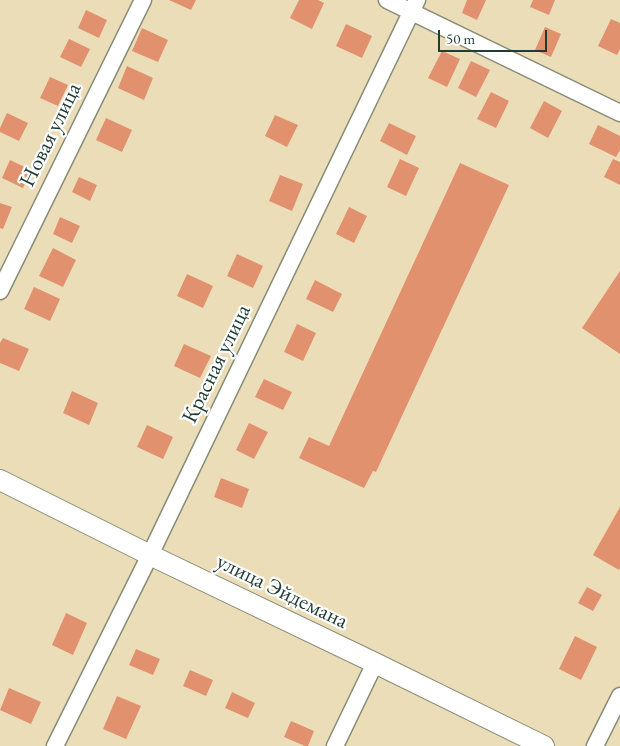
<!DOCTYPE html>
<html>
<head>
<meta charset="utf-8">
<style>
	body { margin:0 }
	#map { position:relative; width:620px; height:746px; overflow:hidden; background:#ecddb9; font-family:"EB Garamond",serif }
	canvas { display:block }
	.scale { position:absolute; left:438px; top:30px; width:109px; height:22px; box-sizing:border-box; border:2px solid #1f3d34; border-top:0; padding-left:6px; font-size:15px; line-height:18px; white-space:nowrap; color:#1f3d34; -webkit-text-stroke:4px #fff; paint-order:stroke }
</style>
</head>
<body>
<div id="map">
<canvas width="620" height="746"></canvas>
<div class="scale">50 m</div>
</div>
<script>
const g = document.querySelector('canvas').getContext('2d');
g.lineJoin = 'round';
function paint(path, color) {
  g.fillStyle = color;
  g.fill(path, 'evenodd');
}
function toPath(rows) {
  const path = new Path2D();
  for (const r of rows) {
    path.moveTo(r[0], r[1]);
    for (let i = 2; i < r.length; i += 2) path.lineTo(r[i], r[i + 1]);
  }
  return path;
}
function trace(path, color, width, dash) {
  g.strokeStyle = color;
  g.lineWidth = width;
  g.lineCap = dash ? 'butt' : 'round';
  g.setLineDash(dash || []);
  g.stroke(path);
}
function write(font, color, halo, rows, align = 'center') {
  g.font = font + ' "EB Garamond",serif';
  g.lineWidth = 4.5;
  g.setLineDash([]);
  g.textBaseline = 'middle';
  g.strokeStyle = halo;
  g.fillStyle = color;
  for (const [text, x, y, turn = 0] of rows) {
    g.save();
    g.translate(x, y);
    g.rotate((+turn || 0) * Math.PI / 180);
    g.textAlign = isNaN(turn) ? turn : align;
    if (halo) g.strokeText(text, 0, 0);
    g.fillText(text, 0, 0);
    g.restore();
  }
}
const building = toPath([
	[169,0,196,0,191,10],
	[299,0,318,0,324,3,312,29,290,18],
	[467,0,486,0,477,20,462,13],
	[533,0,555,0,549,15,530,7],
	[86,10,107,20,99,38,78,28],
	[611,19,620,23,620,49,617,55,598,46],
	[346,24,372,36,362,58,336,46],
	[545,27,561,34,551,57,535,50],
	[142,28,168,40,158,62,132,51],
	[69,39,90,49,81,67,60,57],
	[442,51,460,59,447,87,428,78],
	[471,61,490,70,476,97,458,88],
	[127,66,153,78,144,100,118,88],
	[50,77,68,85,58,106,40,98],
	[491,92,509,101,496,128,477,119],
	[544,101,562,111,548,138,530,128],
	[7,113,28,123,19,141,0,132,0,128],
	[275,115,298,125,287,147,265,136],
	[106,118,132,130,122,152,96,140],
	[389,123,416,136,407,155,380,141],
	[598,125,620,136,620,150,616,157,589,144],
	[400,159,419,168,406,196,387,187],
	[613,159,620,162,620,185,604,177],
	[10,160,31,170,23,188,2,178],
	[460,163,509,185,376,472,373,471,364,488,299,458,309,437,329,446],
	[280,175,303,184,292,211,269,201],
	[79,177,97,185,90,201,72,192],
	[0,203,12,207,3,229,0,228],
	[349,207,367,216,354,243,336,234],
	[60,217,80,226,72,243,53,234],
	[53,248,76,260,63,287,39,276],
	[237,254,263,266,253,288,227,276],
	[620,271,620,354,582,328],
	[187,274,213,286,203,308,177,296],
	[315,280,342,294,333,312,306,299],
	[34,287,60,299,50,321,24,309],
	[297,324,316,333,303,361,284,352],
	[3,338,29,349,19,371,0,363,0,343],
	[184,344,211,356,200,378,174,366],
	[264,379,292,392,283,410,255,397],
	[72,391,98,403,89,425,63,413],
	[249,423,268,432,254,459,236,450],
	[147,425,173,437,163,459,137,447],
	[221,478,249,489,242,508,214,497],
	[620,507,620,568,619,570,593,555],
	[587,587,602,595,593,611,578,603],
	[66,613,87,623,73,655,52,645],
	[575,636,597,647,581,680,559,669],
	[136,649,160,659,153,675,129,665],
	[190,670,213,680,206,696,183,686],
	[9,688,41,702,31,724,0,710],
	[232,692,255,703,248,718,225,708],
	[117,696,141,706,126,739,103,729],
	[291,721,314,731,308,746,305,746,284,737]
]);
const minor = toPath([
	[387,0,620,113],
	[0,291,143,0],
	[55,746,150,555,417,0],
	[335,746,375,663],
	[595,746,620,696]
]);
const major = toPath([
	[0,480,150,555,375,663,544,746]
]);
const streetNames = [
	["Новая улица",51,135,-64],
	["Красная улица",217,364,-64],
	["улица Эйдемана",282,592,26]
];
paint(building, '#e1916e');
trace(minor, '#868d76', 19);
trace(major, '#868d76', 22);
trace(minor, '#fff', 16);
trace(major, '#fff', 20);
write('22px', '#1f3d34', '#fff', streetNames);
</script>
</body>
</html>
